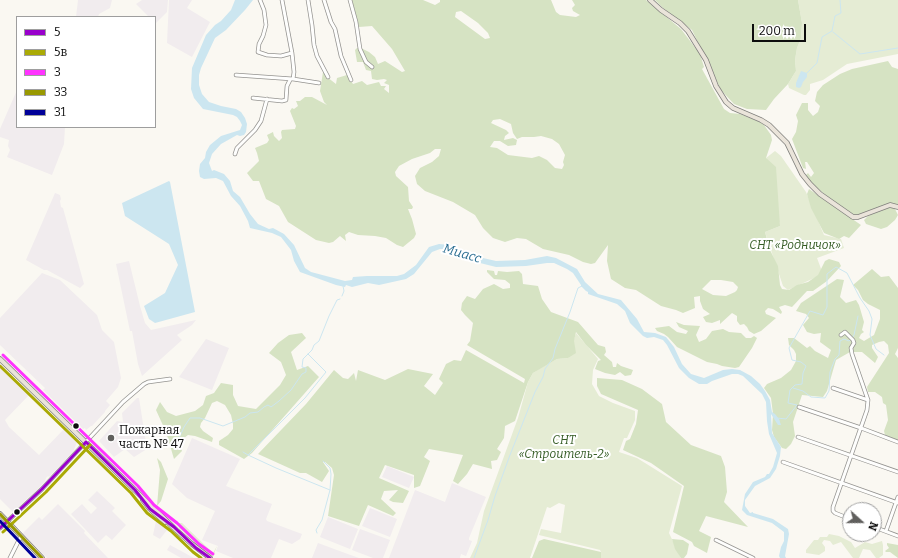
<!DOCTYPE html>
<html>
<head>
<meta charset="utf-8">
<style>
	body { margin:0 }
	#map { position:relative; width:898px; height:558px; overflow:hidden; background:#faf8f2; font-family:Bitter,serif }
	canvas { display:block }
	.legend { position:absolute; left:16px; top:16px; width:140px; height:112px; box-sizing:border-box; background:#fff; border:1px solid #9e9e9e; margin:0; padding:5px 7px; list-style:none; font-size:12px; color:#0d0d0d }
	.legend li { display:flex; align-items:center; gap:8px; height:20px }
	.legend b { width:20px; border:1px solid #9e9e9e }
	.north { position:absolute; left:842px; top:502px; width:40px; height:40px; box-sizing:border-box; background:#fff; border:1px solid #9e9e9e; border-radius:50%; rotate:111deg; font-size:11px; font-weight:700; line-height:16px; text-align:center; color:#0d0d0d }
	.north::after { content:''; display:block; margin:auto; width:14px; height:18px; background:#605f5d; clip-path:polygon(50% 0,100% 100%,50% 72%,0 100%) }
	.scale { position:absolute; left:752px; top:24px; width:54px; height:18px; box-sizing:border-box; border:2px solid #0d0d0d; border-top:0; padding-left:5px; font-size:12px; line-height:14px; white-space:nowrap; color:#0d0d0d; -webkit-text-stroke:3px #fff; paint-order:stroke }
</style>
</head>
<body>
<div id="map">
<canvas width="898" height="558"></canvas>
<ul class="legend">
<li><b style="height:5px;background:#90c"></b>5</li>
<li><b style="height:5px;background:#aaaa05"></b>5в</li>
<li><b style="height:5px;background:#f3f"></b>3</li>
<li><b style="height:5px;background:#990"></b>33</li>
<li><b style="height:5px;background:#009"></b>31</li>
</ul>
<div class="north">N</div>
<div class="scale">200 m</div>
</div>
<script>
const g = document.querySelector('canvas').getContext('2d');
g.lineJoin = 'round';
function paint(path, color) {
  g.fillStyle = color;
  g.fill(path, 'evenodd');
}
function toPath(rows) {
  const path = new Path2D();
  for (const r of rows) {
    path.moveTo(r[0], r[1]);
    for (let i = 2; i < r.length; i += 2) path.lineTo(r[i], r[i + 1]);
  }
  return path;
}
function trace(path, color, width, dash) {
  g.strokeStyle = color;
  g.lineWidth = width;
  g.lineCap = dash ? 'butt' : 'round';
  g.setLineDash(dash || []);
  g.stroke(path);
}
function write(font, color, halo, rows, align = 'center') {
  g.font = font + ' Bitter,serif';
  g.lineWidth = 4;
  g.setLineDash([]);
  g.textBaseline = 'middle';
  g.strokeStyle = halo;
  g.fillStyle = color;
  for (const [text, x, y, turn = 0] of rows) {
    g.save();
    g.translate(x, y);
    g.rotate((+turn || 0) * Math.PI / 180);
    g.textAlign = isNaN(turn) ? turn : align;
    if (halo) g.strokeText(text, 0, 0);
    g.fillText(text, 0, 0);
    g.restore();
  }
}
const industrial = toPath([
	[78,0,112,0,110,8,99,14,98,17,76,17],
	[142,0,168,0,167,12,155,24,155,17,149,17,136,4],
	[169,0,192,0,187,8,210,22,192,57,167,43],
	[17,90,17,127,65,127,64,144,52,175,7,157,10,150,8,146,9,140,0,137,0,129],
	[55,193,60,195,61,199,60,201,61,207,63,208,84,284,80,288,47,270,44,270,26,260],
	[129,261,140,306,145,323,151,330,196,320,192,325,177,335,182,340,142,376,138,364,132,331,130,331,116,264],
	[42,273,60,280,97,315,102,330,114,342,121,378,118,387,106,401,110,405,105,411,105,412,92,426,91,426,86,430,85,428,83,429,43,390,45,388,0,345,0,318],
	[206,339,229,348,212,390,179,377],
	[0,367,29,395,5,420,9,427,39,455,64,429,77,442,73,452,49,477,48,476,46,478,45,481,41,486,13,512,0,499],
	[137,398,139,398,147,449,134,457,125,449,114,457,99,441,117,421,123,422,122,413],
	[192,438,240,459,226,486,272,504,266,519,267,521,302,534,300,539,292,544,279,539,271,558,233,558,216,551,218,546,202,540,215,511,187,498,172,484],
	[387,466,414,477,409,488,382,477],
	[452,483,486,497,469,538,469,540,472,541,466,556,461,554,460,558,389,558,415,490,445,502],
	[97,491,115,508,112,511,126,525,112,540,106,535,98,543,71,514,82,504,91,514,97,508,88,500],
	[58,504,85,531,84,533,108,558,47,558,22,534,39,517,42,520],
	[370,508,397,519,390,537,362,526],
	[328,517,358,529,350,549,320,537],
	[156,521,167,530,160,539,153,535],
	[360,529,390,540,383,558,373,558,352,550],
	[318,543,345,553,359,558,312,558],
	[170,545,194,558,181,558,167,550]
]);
const green = toPath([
	[798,0,898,0,898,54,847,64,823,80,810,84,810,90,806,95,804,95,789,88,788,84,796,71,795,60,797,48,801,38,802,23],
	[775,151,781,156,806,192,824,235,841,239,844,248,817,258,823,274,788,290,783,286,765,232,780,226,766,158],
	[576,333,598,359,593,370,592,384,599,396,613,403,635,411,635,420,627,438,624,438,619,452,637,458,682,486,669,533,681,558,601,558,601,552,600,550,539,535,541,529,561,533,565,505,559,503,550,508,547,507,530,558,470,558,477,543,484,511,518,418,528,382,533,373,539,369,557,359,568,358],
	[179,523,182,523,213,553,217,546,213,557,203,550,179,528],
	[829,534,839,536,851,542,855,548,865,542,872,544,882,541,883,545,883,555,879,558,876,558,870,550,863,549,859,558,853,558,841,542,833,545,830,541,824,540,822,543,825,547,825,551,819,555,806,553,806,550,814,540,818,540,820,537,827,537]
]);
const forest = toPath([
	[352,0,423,0,435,5,440,2,440,0,551,0,556,12,560,15,576,17,580,15,573,11,572,8,575,5,572,0,646,0,681,29,700,54,704,67,702,69,724,109,730,113,740,114,760,122,764,125,771,135,772,140,766,158,776,167,780,226,765,232,770,250,778,266,780,285,782,289,789,290,797,285,808,282,818,275,825,261,829,259,839,262,841,266,827,281,813,291,807,291,792,307,785,305,779,307,782,312,781,314,773,309,768,308,765,311,766,314,776,318,761,331,754,334,749,331,747,327,744,324,740,325,737,321,737,316,732,313,720,324,720,320,712,323,706,322,703,317,710,314,703,309,700,301,700,296,694,297,695,308,683,313,676,310,661,306,636,290,625,288,611,279,607,261,608,245,595,263,591,264,583,262,569,255,543,249,526,239,517,238,505,242,493,238,483,228,475,215,453,202,425,191,417,184,415,176,420,168,432,162,439,156,441,149,435,149,430,153,412,159,399,166,395,172,396,176,408,187,409,201,413,207,412,209,408,209,412,219,416,234,414,238,403,247,397,245,386,238,375,236,358,235,349,232,345,235,346,241,340,236,333,242,329,243,316,240,288,222,279,206,266,199,259,181,253,181,247,173,259,161,257,153,255,148,267,143,269,140,267,135,273,132,274,136,279,141,282,138,281,132,282,130,295,129,296,126,290,111,292,108,294,109,298,106,296,101,300,101,305,97,312,97,327,105,324,102,320,91,323,72,327,77,336,84,337,78,347,75,353,84,362,81,367,85,379,82,381,86,386,86,384,89,389,93,389,85,384,83,387,80,384,79,377,80,372,79,371,71,366,70,363,62,357,62,355,50,357,48,363,49,369,52,375,57,378,64,385,61,402,72,405,71,392,49,372,26,359,27],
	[461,11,478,23,488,33,490,38,485,39,455,17,456,12],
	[500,119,511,124,513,133,517,139,522,137,534,137,541,136,552,139,559,144,565,155,563,162,564,165,562,169,555,168,547,160,539,156,532,158,508,155,497,148,490,147,494,141,500,141,508,146,516,145,517,140,513,138,504,140,505,136,509,133,506,130,491,123,493,120],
	[711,280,721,280,733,282,738,287,737,290,735,292,726,296,713,295,702,289],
	[655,0,798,0,802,23,801,38,797,48,795,60,796,71,788,84,774,99,766,110,747,109,734,104,721,90,692,30,663,8],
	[888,61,892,67,898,69,898,205,890,203,859,215,853,215,837,205,808,180,806,175,808,173,811,177,814,173,807,162,805,162,806,169,803,168,792,139,796,132,798,121,796,115,802,103,808,103,808,110,813,116,818,112,820,106,815,101,817,92,823,85,840,74,852,69],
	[809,189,861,225,849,238,844,236,839,239,824,233,811,208,807,194],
	[890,206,895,209,898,215,895,220,887,227,881,229,866,224,864,220,868,216],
	[872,269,881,277,889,276,898,288,898,348,895,354,898,358,898,441,885,435,884,431,888,420,886,405,883,403,882,397,875,392,868,392,867,387,889,353,888,345,884,341,879,342,872,345,872,348,878,357,875,363,862,352,850,352,836,360,827,391,823,397,802,395,793,422,795,436,791,444,786,449,782,448,774,437,772,430,773,414,771,398,764,388,767,384,781,378,791,370,796,361,796,354,794,350,789,345,788,338,794,338,807,348,810,346,815,351,828,358,831,350,820,342,821,333,814,334,807,332,803,325,809,318,806,314,796,311,801,303,837,279,844,280,840,297,846,303,856,300,859,305,864,322,862,330,864,332,861,334,859,338,864,341,874,335,880,319,880,310,868,304,863,300,858,290,853,285],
	[487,270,494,271,495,275,497,275,498,271,507,272,519,271,522,274,523,284,538,286,542,299,551,312,578,322,598,345,605,347,606,352,604,355,612,362,613,367,616,367,617,363,621,366,633,370,631,375,625,376,620,372,615,375,605,373,595,369,598,361,601,360,586,345,576,332,574,341,576,353,568,358,557,359,533,373,528,382,515,421,505,426,504,438,497,449,501,452,497,460,491,461,492,469,473,464,467,474,458,484,453,481,463,455,429,449,424,457,430,461,420,486,414,488,414,475,385,465,379,478,409,491,403,503,393,502,389,500,398,490,384,491,381,499,396,513,393,516,368,505,359,526,328,516,334,475,332,468,325,462,323,462,329,471,322,482,306,473,300,473,258,454,306,404,334,370,343,378,348,379,354,373,356,381,358,370,385,380,408,369,433,374,424,386,435,395,443,383,439,379,446,364,454,360,461,361,466,350,524,383,525,379,467,345,470,341,473,323,465,315,461,310,462,303,467,296,475,299,483,289,494,284,503,289,510,288,510,284,505,280,494,279,487,272],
	[676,322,684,325,700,326,696,335,699,342,706,339,712,331,723,329,729,332,741,333,746,338,751,338,754,336,757,338,752,348,739,367,735,368,722,366,717,364,707,362,677,347,668,337,664,334,657,331,655,328,669,326,677,332,686,334,688,331,679,327],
	[302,333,306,338,291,352,297,370,308,366,319,377,252,453,244,459,219,445,219,441,228,435,233,429,233,424,231,415,225,405,217,401,212,403,205,418,201,423,200,427,203,431,213,438,212,442,195,436,188,435,179,442,182,451,174,459,166,432,156,410,160,402,167,412,176,416,195,411,203,405,206,396,214,393,221,383,233,385,233,395,238,406,256,409,280,385,286,375,281,362,269,353,278,343,289,335],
	[597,378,622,380,642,389,662,404,666,422,691,445,721,456,725,467,727,492,724,502,748,527,706,516,699,531,711,537,707,553,694,546,692,542,673,532,684,486,651,463,623,450,626,441,630,439,636,424,638,410,601,394,597,386],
	[157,458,161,462,168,479,161,501,157,506,160,470],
	[544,539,601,552,601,558,532,558,539,541],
	[672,539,683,540,689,544,687,554,684,558,681,558,675,549],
	[887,543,898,545,898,558,890,552,886,552,885,551,889,548,887,545]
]);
const water = toPath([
	[235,0,253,0,245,10,226,30,215,38,201,68,199,75,199,85,202,94,209,102,221,106,236,109,241,112,245,118,247,124,246,132,244,135,240,136,237,135,221,144,212,154,209,163,212,171,214,170,224,174,230,181,233,191,240,197,250,214,258,224,269,229,273,228,284,234,294,245,305,268,311,272,345,281,352,280,353,277,367,276,397,276,404,274,416,265,429,247,439,244,451,245,470,255,496,261,525,260,547,256,556,258,577,269,585,282,598,294,621,300,637,319,644,332,655,333,666,337,674,347,682,364,691,374,704,378,723,370,732,369,740,370,751,376,760,384,765,391,770,400,772,412,775,414,779,419,781,425,778,425,771,414,772,433,781,447,780,456,776,469,770,478,755,486,745,500,745,506,750,513,753,512,753,513,773,519,788,529,789,534,785,556,786,558,780,558,779,556,781,547,784,541,784,532,772,523,747,515,742,510,745,494,753,482,765,477,767,474,769,474,773,467,777,453,769,434,767,421,766,402,762,394,743,376,738,374,732,374,712,381,707,384,699,384,689,378,679,368,667,345,663,340,654,337,647,338,643,336,630,323,625,311,617,304,588,294,588,292,586,291,581,286,581,285,573,273,567,269,554,263,547,263,526,266,496,267,468,260,460,255,444,249,440,249,432,252,414,274,406,279,379,285,368,283,352,287,346,285,345,287,336,285,300,272,294,261,291,250,281,237,272,233,250,228,248,221,240,206,231,196,223,181,216,178,204,179,200,177,199,171,200,164,205,158,206,152,210,145,221,136,240,130,242,125,240,121,237,117,233,115,203,109,194,98,191,89,192,68,206,35,215,25,221,21,231,10],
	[801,71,807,73,807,77,803,82,801,87,799,88,796,87,796,83],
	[169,181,170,182,195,312,155,323,149,319,144,306,165,293,178,265,169,244,125,216,122,203]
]);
const stream = toPath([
	[833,32,860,54,898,48],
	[807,73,817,63,822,37,832,31,835,16,841,13,840,0],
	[342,296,344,291,343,286],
	[852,338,854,335,858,316],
	[793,388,803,391,811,397,825,398,829,391,830,372,835,359,839,355,840,341,844,339,849,341,850,340],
	[777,418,786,419,797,405,788,403,790,390,795,385,802,384,803,373,806,366,801,362,792,360,789,348,810,311,823,315,827,307,827,274,836,267,847,273,860,298,869,311,872,319,870,335,876,349,884,355],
	[175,447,184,427,190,418,200,418,223,426,245,417,250,413,258,412,264,407,268,405,271,407,279,401,291,390,302,374,306,372,306,368,302,367,303,359,312,350,314,345,319,341,329,316,337,300,340,299],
	[243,452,248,455,305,398,326,372,308,354],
	[248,455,276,468,330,490],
	[317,533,316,530,322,520,330,490,331,474,330,468,323,461],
	[474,558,488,520,495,496,510,455,535,392,543,377,545,369,553,358,555,349,570,312,578,288,582,286]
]);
const minor = toPath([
	[260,0,264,10,266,25,263,36,259,44,258,52,267,55,281,56,292,53],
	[282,0,292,53,294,72,293,79],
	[308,0,312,25,314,45,317,56,328,77],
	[324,0,331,22,335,29,341,56,351,80],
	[350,0,356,22,360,49,366,62,372,67],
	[236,75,293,79,319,83],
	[253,98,282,101,286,100,287,86,290,80],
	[235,154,237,148,255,130,261,121,267,99],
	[841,335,845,332,853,340,854,343,851,348,852,354,868,400,867,410,833,507,833,511,835,513,850,519],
	[833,388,868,400],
	[799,407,861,428,898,442],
	[798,437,898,472],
	[783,462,898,503],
	[874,527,898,536],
	[0,528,42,489,123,402,144,384,148,382,170,379],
	[886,531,898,497],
	[716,540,753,558],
	[10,558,21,536]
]);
const major = toPath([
	[650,0,661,10,680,23,688,31,706,60,716,86,726,102,733,108,761,120,769,125,787,143,802,174,810,184,820,194,853,217,858,217,890,205,898,207],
	[0,359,176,530,192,544,210,558],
	[143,500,150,509,165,522],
	[0,514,42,558]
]);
const bus1 = toPath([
	[86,442,135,490,150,509,174,527,196,548,210,558],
	[0,528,42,489,86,442]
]);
const bus2 = toPath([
	[0,366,131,493,147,513,171,531,193,552,201,558],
	[3,532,46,492,90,445]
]);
const bus3 = toPath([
	[3,355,138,486,154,505,177,523,199,544,213,554]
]);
const bus4 = toPath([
	[0,514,42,558]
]);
const bus5 = toPath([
	[0,521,35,558]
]);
const markers = [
	[76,426,3.5,"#0d0d0d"],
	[111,438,4,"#605f5d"],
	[17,512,3.5,"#0d0d0d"]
];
const parkNames = [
	["СНТ «Родничок»",795,246],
	["СНТ",564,441],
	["«Строитель-2»",564,455]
];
const poiNames = [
	["Пожарная",119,431],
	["часть № 47",119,445]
];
const waterNames = [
	["Миасс",462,254,16]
];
paint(industrial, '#f1ecee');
paint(green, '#e5ecd4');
paint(forest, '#d6e3c3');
paint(water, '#cce6f0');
trace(stream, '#cce6f0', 1);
trace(minor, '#949390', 4.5);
trace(major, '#81807d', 5.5);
trace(minor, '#fefefd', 3);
trace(major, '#eae4da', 4);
trace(bus1, '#90c', 3);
trace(bus2, '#aaaa05', 3);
trace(bus3, '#f3f', 3);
trace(bus4, '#990', 3);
trace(bus5, '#009', 3);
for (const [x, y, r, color] of markers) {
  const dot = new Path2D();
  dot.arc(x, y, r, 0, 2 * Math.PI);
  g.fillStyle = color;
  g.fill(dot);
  trace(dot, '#fff', 1.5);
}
write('italic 12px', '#355c25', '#fff', parkNames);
write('12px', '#0d0d0d', '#fff', poiNames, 'left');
write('italic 13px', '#256a8f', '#fff', waterNames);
</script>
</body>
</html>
